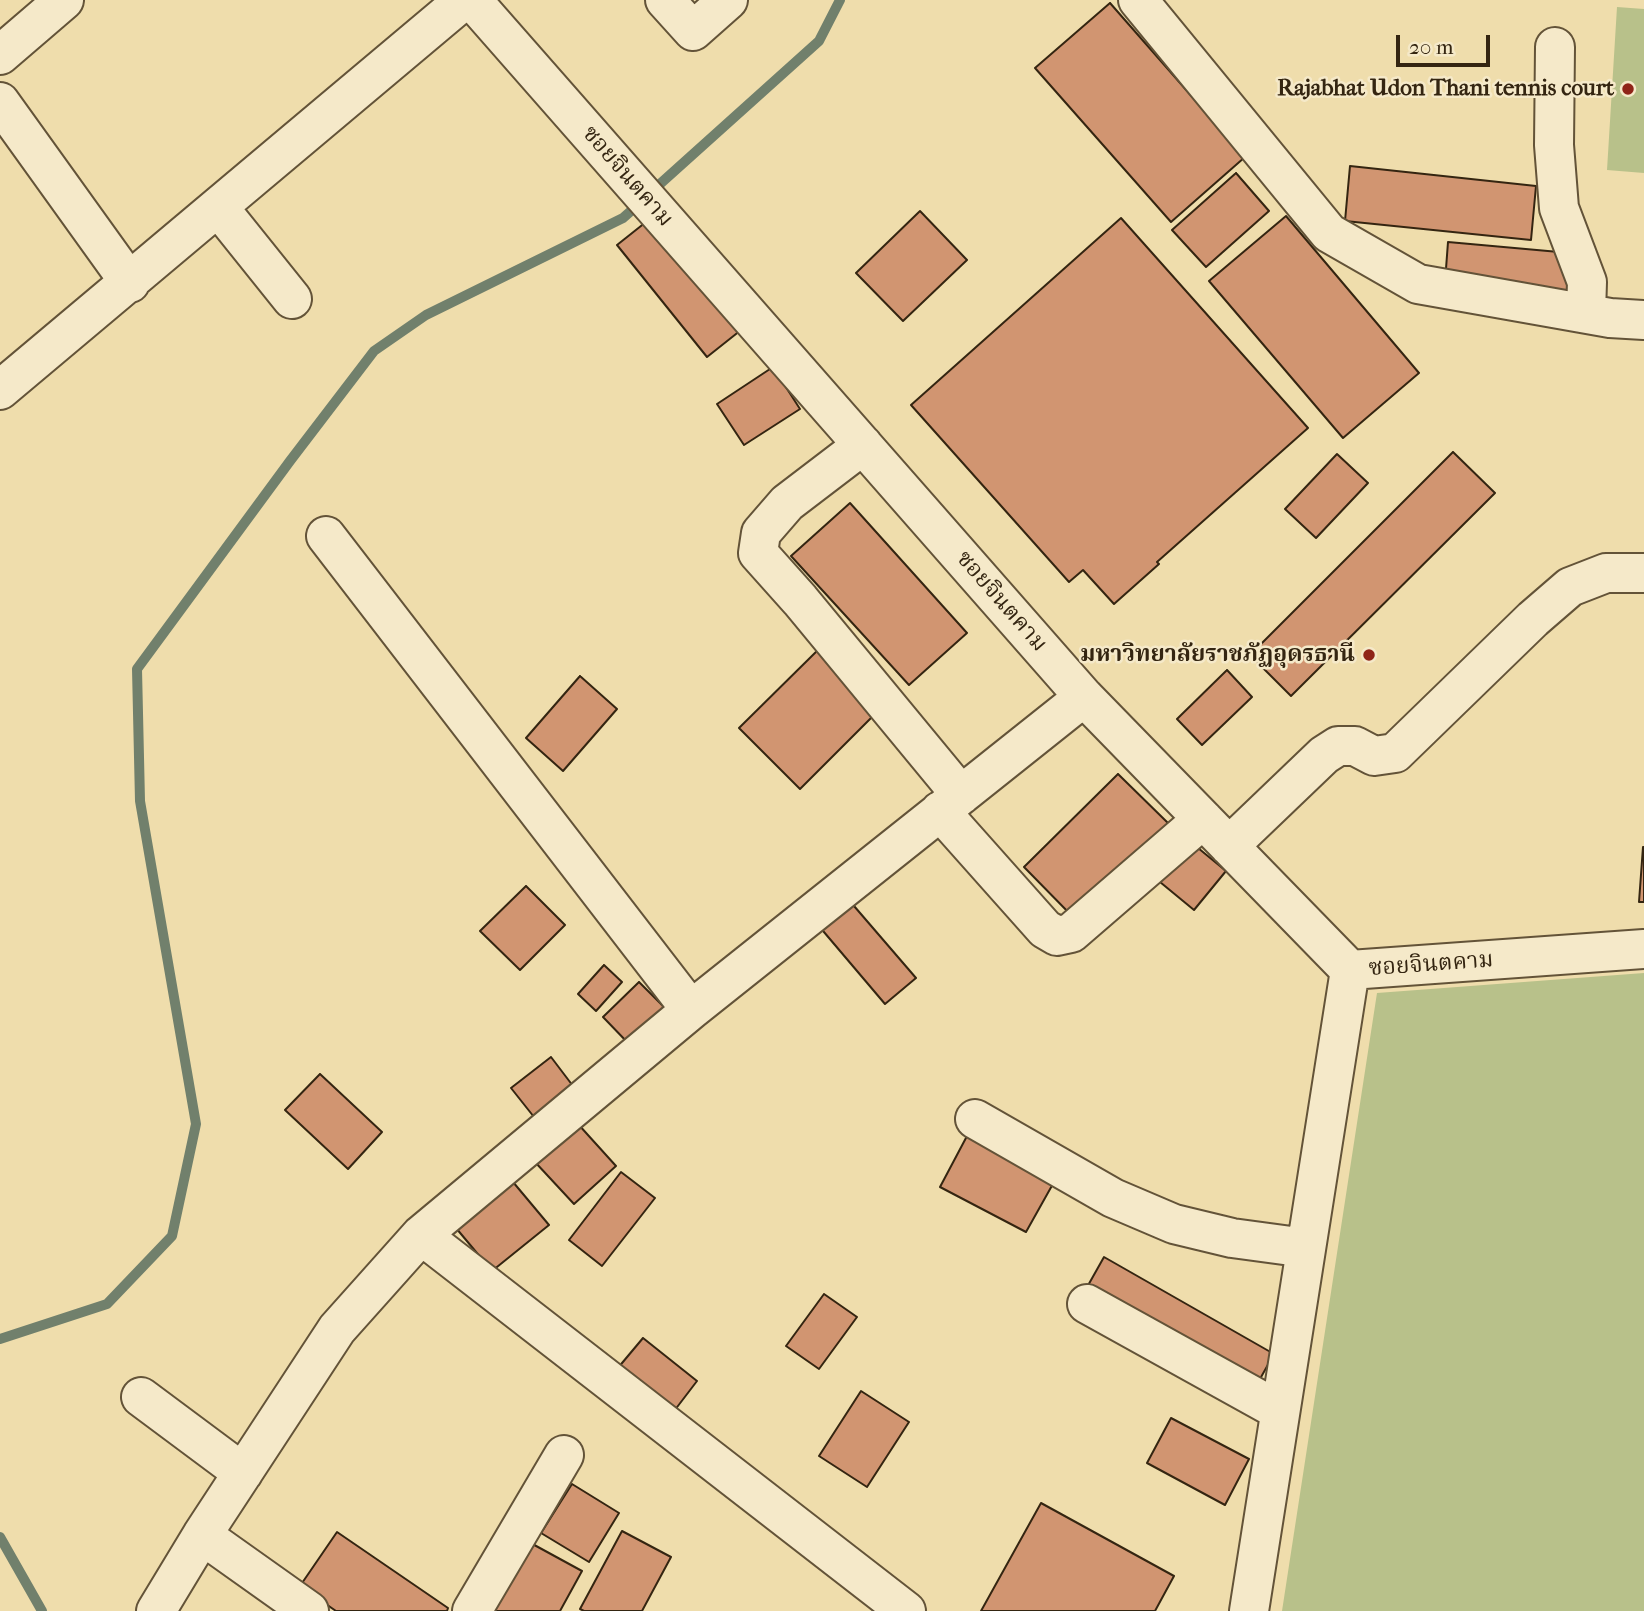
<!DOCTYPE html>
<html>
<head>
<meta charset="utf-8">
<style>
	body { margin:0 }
	#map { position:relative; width:1644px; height:1611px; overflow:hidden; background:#efddac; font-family:"IM FELL French Canon",serif }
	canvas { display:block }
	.scale { position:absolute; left:1396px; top:35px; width:94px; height:32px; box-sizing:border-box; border:4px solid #342511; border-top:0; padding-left:9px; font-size:21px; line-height:24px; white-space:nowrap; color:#342511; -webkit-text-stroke:5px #f5e9c9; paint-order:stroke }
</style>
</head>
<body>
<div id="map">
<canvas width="1644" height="1611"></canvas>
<div class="scale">20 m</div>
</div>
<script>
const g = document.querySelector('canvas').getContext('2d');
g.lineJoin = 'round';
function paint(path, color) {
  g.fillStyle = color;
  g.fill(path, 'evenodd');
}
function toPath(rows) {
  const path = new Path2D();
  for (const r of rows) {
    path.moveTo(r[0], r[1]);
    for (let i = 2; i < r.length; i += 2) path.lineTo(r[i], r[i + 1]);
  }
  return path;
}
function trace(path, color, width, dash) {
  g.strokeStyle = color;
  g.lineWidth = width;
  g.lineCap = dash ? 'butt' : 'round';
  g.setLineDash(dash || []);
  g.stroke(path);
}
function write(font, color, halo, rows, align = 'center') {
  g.font = font + ' "IM FELL French Canon","Noto Serif Thai",serif';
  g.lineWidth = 5;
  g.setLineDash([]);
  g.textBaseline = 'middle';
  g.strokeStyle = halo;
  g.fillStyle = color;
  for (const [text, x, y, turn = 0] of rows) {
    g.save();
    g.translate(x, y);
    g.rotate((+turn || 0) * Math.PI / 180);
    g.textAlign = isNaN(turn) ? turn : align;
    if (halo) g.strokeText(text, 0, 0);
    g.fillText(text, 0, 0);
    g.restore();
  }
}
const green = toPath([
	[1617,7,1644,9,1644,173,1607,170],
	[1644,973,1644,1611,1282,1611,1377,993]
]);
const stream = toPath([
	[651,192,819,41,840,0],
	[0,1339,107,1304,172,1236,196,1124,140,801,137,669,290,461,374,351,426,315,623,218,640,203],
	[0,1537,42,1611]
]);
const building = toPath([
	[1110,3,1245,157,1171,222,1035,68,1110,3],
	[1350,166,1536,186,1531,240,1345,221,1350,166],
	[1236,173,1269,211,1206,267,1172,230,1236,173],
	[920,211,967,260,903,321,856,273,920,211],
	[1286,216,1419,373,1343,438,1209,281,1286,216],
	[651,218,741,330,707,357,617,245,651,218],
	[1121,218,1308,428,1157,562,1159,564,1114,604,1083,570,1069,582,911,405,1121,218],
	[1448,242,1570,253,1567,293,1445,282,1448,242],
	[773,367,800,409,744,445,717,404,773,367],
	[1453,452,1495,493,1291,696,1250,655,1453,452],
	[1337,454,1368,483,1316,538,1285,509,1337,454],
	[850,503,967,633,909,685,791,556,850,503],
	[824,644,884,705,800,789,739,728,824,644],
	[1227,670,1252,697,1202,745,1177,719,1227,670],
	[580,676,617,709,563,771,526,738,580,676],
	[1118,774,1169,824,1074,918,1024,867,1118,774],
	[1192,843,1226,871,1194,910,1160,882,1192,843],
	[1643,847,1644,847,1644,902,1639,902,1643,847],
	[526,886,565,925,520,970,480,931,526,886],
	[848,899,916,978,885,1004,818,925,848,899],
	[604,965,622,982,596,1011,578,994,604,965],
	[639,982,666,1009,629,1044,603,1017,639,982],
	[551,1057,573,1086,534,1117,511,1088,551,1057],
	[320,1074,382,1132,348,1169,285,1110,320,1074],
	[578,1124,616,1166,574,1204,535,1162,578,1124],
	[967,1136,1054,1182,1026,1232,940,1187,967,1136],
	[621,1172,655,1198,602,1266,569,1240,621,1172],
	[513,1182,549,1225,492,1271,456,1228,513,1182],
	[1104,1257,1274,1354,1256,1386,1086,1289,1104,1257],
	[824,1294,857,1317,819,1369,786,1346,824,1294],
	[643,1338,697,1381,668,1419,612,1375,643,1338],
	[861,1391,909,1422,867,1487,819,1456,861,1391],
	[1171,1418,1249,1459,1225,1505,1147,1463,1171,1418],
	[572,1484,619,1513,589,1562,541,1533,572,1484],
	[1041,1503,1174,1576,1155,1611,981,1611,1041,1503],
	[622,1531,671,1557,642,1611,584,1611,580,1609,622,1531],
	[337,1532,448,1608,447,1611,336,1611,300,1586,337,1532],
	[527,1541,582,1571,560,1611,488,1611,527,1541]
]);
const minor = toPath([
	[472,0,1084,697,1350,970,1644,949],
	[665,0,693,31,728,0],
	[1138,0,1329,233,1418,284,1610,318,1644,320],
	[1555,47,1554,145,1559,208,1587,282,1586,313],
	[0,55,64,0],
	[0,102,130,283],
	[219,208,292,299],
	[0,390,464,0],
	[863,445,787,503,761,533,758,553,800,600,961,795],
	[326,536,691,1010],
	[940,811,1045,929,1057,936,1071,933,1203,819],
	[1229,846,1324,755,1338,746,1355,746,1374,756,1395,753,1533,619,1570,587,1606,573,1644,573],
	[975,1119,1113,1198,1174,1224,1232,1238,1306,1248],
	[421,1235,906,1611],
	[1087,1304,1280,1411],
	[141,1397,243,1473],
	[202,1535,309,1611],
	[156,1611,202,1535,337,1329,421,1235,691,1010,1084,697],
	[472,1611,564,1455],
	[1249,1611,1350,970]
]);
const markers = [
	[1628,89,7,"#8f2418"],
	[1369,655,7,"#8f2418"]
];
const poiNames = [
	["Rajabhat Udon Thani tennis court",1614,89],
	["มหาวิทยาลัยราชภัฏอุดรธานี",1355,655]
];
const streetNames = [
	["ซอยจินตคาม",627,177,49],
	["ซอยจินตคาม",1001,602,49],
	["ซอยจินตคาม",1431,965,-4]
];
paint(green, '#b8c18a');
trace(stream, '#71806c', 10);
paint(building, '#d19571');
trace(building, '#342511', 2);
trace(minor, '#635338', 42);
trace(minor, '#f5e9c9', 38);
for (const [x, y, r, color] of markers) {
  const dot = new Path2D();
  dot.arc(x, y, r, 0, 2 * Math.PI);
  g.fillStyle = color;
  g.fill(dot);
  trace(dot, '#f5e9c9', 2.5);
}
write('bold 23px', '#342511', '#f5e9c9', poiNames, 'right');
write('23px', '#342511', '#f5e9c9', streetNames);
</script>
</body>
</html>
